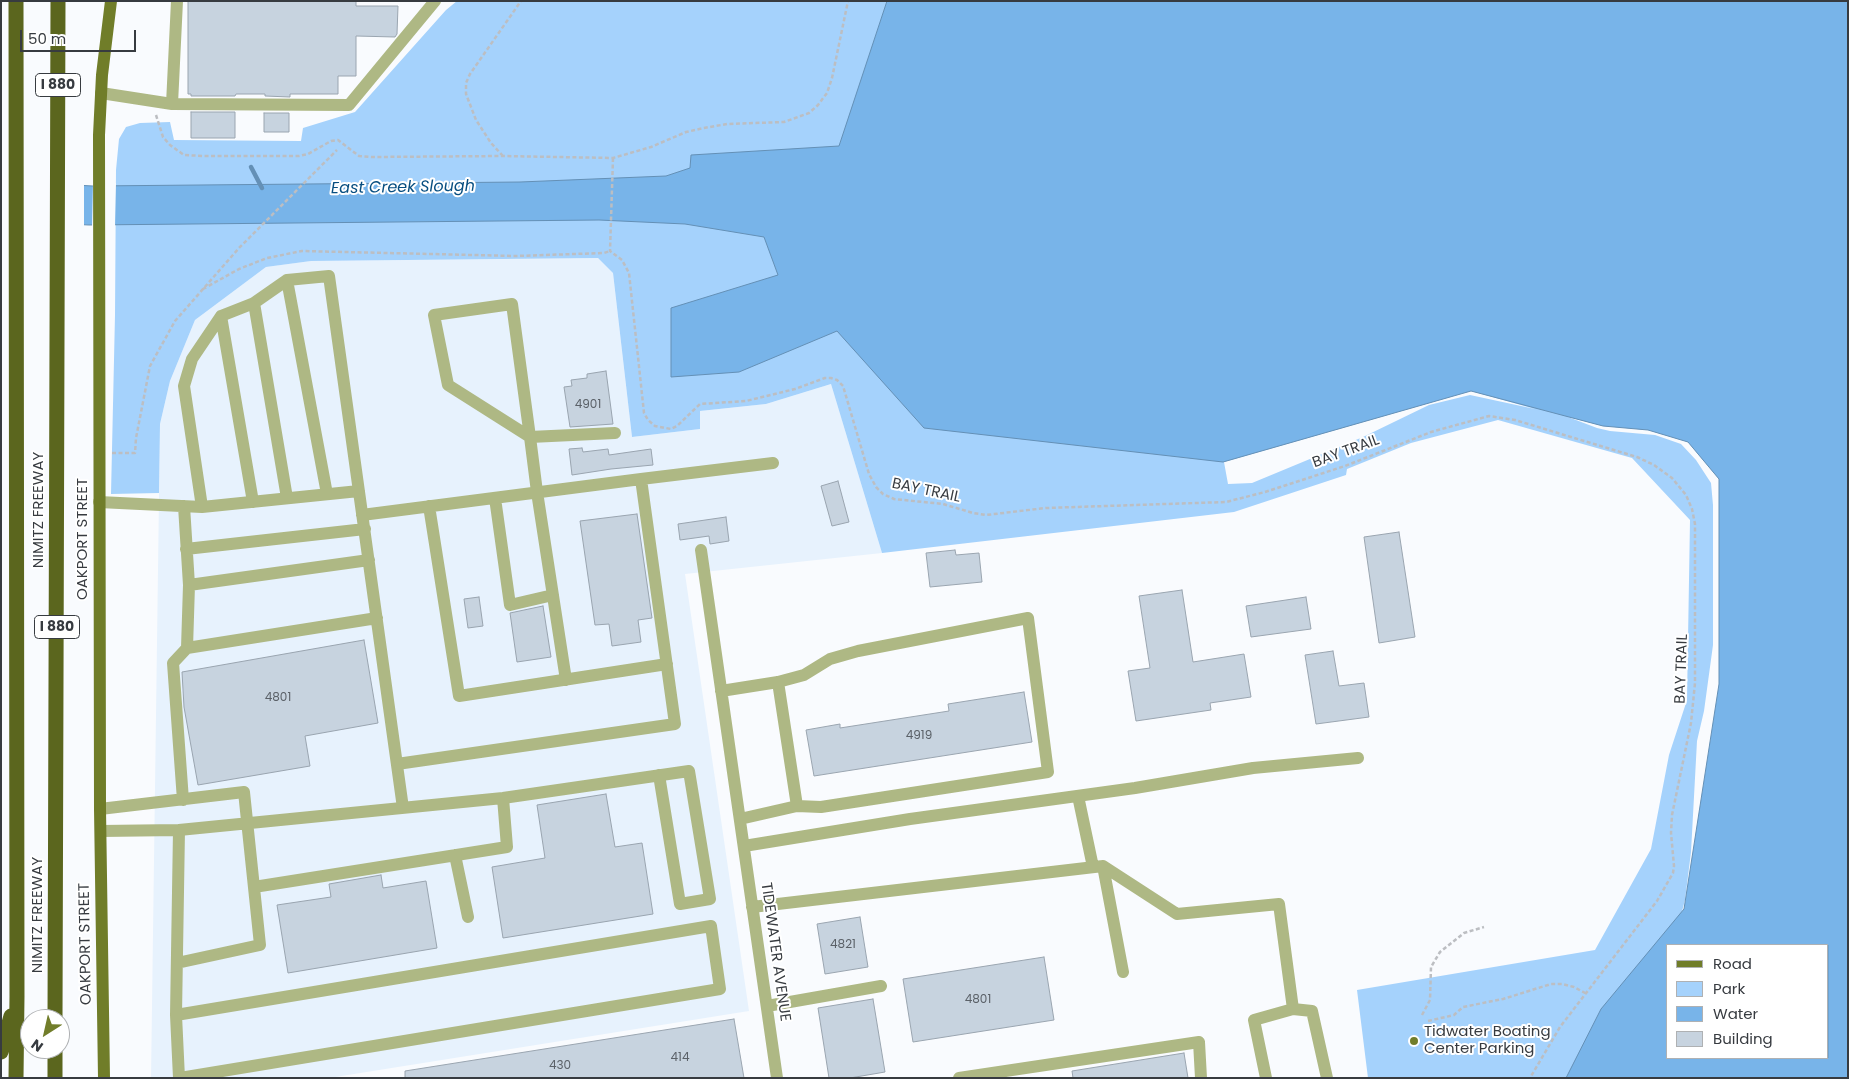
<!DOCTYPE html>
<html>
<head>
<meta charset="utf-8">
<style>
	body { margin:0 }
	#map { position:relative; width:1849px; height:1079px; overflow:hidden; background:#f9fbfe; font-family:Poppins,sans-serif }
	canvas { display:block }
	.frame { position:absolute; inset:0; border:2px solid #373b40; pointer-events:none }
	.legend { position:absolute; left:1666px; top:944px; width:162px; height:115px; box-sizing:border-box; background:#fff; border:1px solid #afb1b3; margin:0; padding:6px 9px; list-style:none; font-size:15px; color:#373b40 }
	.legend li { display:flex; align-items:center; gap:10px; height:25px }
	.legend b { width:25px; border:1px solid #afb1b3 }
	.north { position:absolute; left:20px; top:1009px; width:50px; height:50px; box-sizing:border-box; background:#fff; border:1px solid #afb1b3; border-radius:50%; rotate:215deg; font-size:14px; font-weight:700; line-height:20px; text-align:center; color:#373b40 }
	.north::after { content:''; display:block; margin:auto; width:18px; height:22px; background:#717d2a; clip-path:polygon(50% 0,100% 100%,50% 72%,0 100%) }
	.scale { position:absolute; left:20px; top:30px; width:116px; height:22px; box-sizing:border-box; border:2px solid #373b40; border-top:0; padding-left:6px; font-size:15px; line-height:18px; white-space:nowrap; color:#373b40; -webkit-text-stroke:4px #fff; paint-order:stroke }
</style>
</head>
<body>
<div id="map">
<canvas width="1849" height="1079"></canvas>
<div class="frame"></div>
<ul class="legend">
<li><b style="height:6px;background:#707d29"></b>Road</li>
<li><b style="height:14px;background:#a5d2fc"></b>Park</li>
<li><b style="height:14px;background:#78b4e9"></b>Water</li>
<li><b style="height:14px;background:#c7d3df"></b>Building</li>
</ul>
<div class="north">N</div>
<div class="scale">50 m</div>
</div>
<script>
const g = document.querySelector('canvas').getContext('2d');
g.lineJoin = 'round';
function paint(path, color) {
  g.fillStyle = color;
  g.fill(path, 'evenodd');
}
function toPath(rows) {
  const path = new Path2D();
  for (const r of rows) {
    path.moveTo(r[0], r[1]);
    for (let i = 2; i < r.length; i += 2) path.lineTo(r[i], r[i + 1]);
  }
  return path;
}
function trace(path, color, width, dash) {
  g.strokeStyle = color;
  g.lineWidth = width;
  g.lineCap = dash ? 'butt' : 'round';
  g.setLineDash(dash || []);
  g.stroke(path);
}
function write(font, color, halo, rows, align = 'center') {
  g.font = font + ' Poppins,sans-serif';
  g.lineWidth = 4;
  g.setLineDash([]);
  g.textBaseline = 'middle';
  g.strokeStyle = halo;
  g.fillStyle = color;
  for (const [text, x, y, turn = 0] of rows) {
    g.save();
    g.translate(x, y);
    g.rotate((+turn || 0) * Math.PI / 180);
    g.textAlign = isNaN(turn) ? turn : align;
    if (halo) g.strokeText(text, 0, 0);
    g.fillText(text, 0, 0);
    g.restore();
  }
}
const built = toPath([
	[598,258,613,273,632,437,700,429,700,411,766,404,831,384,882,553,685,574,749,1011,329,1078,151,1078,160,424,170,381,195,320,266,267,311,261]
]);
const green = toPath([
	[457,1,1848,1,1719,555,1719,479,1688,442,1648,430,1603,426,1568,417,1597,428,1610,431,1655,435,1681,444,1696,460,1711,483,1713,505,1713,645,1704,711,1697,741,1691,852,1685,900,1680,919,1668,945,1586,1078,1368,1078,1357,990,1595,950,1651,849,1669,755,1687,700,1690,520,1632,458,1498,420,1411,443,1347,469,1346,475,1234,512,882,553,831,384,766,404,700,411,700,429,632,437,613,273,598,258,311,261,266,267,195,320,170,381,160,424,159,493,111,494,115,315,116,170,119,139,126,127,140,123,170,122,174,140,301,141,303,128,355,112,446,10],
	[1471,391,1535,409,1470,395,1429,405,1363,437,1252,483,1228,484,1224,462]
]);
const water = toPath([
	[887,1,1848,1,1848,1078,1566,1078,1601,1009,1684,909,1719,684,1719,479,1688,442,1648,430,1603,426,1471,391,1223,462,924,428,837,331,739,372,671,377,671,308,778,275,764,237,685,224,599,220,89,225,1,221,1,181,93,186,520,182,666,176,690,168,691,155,839,146,887,1],
	[1668,945,1828,945,1828,1058,1668,1058,1668,945]
]);
const pier = toPath([
	[1,178,84,183,84,227,1,224],
	[93,183,116,183,115,227,92,227]
]);
const stream = toPath([
	[251,167,262,188]
]);
const building = toPath([
	[188,1,356,1,356,6,398,6,397,34,395,37,356,36,356,76,338,76,338,94,290,94,290,97,265,96,265,94,236,94,235,96,191,96,191,94,188,94,188,1],
	[191,112,235,112,235,138,191,138,191,112],
	[264,113,289,113,289,132,264,132,264,113],
	[606,371,613,424,570,427,564,387,572,386,571,380,587,378,587,374,606,371],
	[582,448,583,452,608,449,609,455,651,449,653,465,611,469,572,475,569,449,582,448],
	[838,481,849,522,832,526,821,486,838,481],
	[637,514,652,618,638,620,641,642,612,646,609,624,595,625,580,521,637,514],
	[726,517,729,541,710,544,709,536,680,540,678,524,726,517],
	[1399,532,1415,637,1379,643,1364,537,1399,532],
	[955,550,956,555,979,553,982,582,930,587,926,553,955,550],
	[1182,590,1193,662,1244,654,1251,697,1210,703,1211,710,1136,721,1128,671,1150,668,1139,596,1182,590],
	[479,597,483,626,468,628,464,599,479,597],
	[1306,597,1311,629,1251,637,1246,606,1306,597],
	[543,606,551,657,517,662,510,613,543,606],
	[364,640,378,723,305,736,310,766,198,785,184,707,182,672,364,640],
	[1333,651,1339,686,1364,683,1369,717,1316,724,1305,655,1333,651],
	[1024,692,1032,742,814,776,806,730,840,724,840,728,949,711,948,704,1024,692],
	[606,794,615,847,642,843,653,914,503,938,492,867,545,858,537,805,606,794],
	[381,875,383,888,426,881,437,948,288,973,277,905,331,897,329,884,381,875],
	[860,917,868,967,825,974,817,924,860,917],
	[1044,957,1054,1020,913,1042,903,979,1044,957],
	[873,999,885,1072,850,1078,829,1078,818,1008,873,999],
	[734,1019,744,1078,405,1078,405,1071,734,1019],
	[1184,1053,1188,1078,1073,1078,1072,1071,1184,1053]
]);
const path = toPath([
	[156,115,163,137,170,145,184,155,203,156,299,156,308,154,331,141,338,140,359,156,372,157,503,156,613,158,651,147,686,132,704,128,727,124,784,122,809,113,818,105,827,93,832,78,848,1],
	[503,156,491,143,476,120,466,94,466,83,470,74,521,1],
	[613,158,610,251,622,260,629,273,644,413,648,420,655,426,671,429,677,426,700,404,746,401,795,389,825,378,831,378,837,380,843,386,869,474,876,487,883,494,894,499,943,504,973,513,986,515,1046,508,1226,502,1265,492,1345,466,1431,432,1489,416,1515,420,1637,457,1654,465,1672,478,1686,495,1692,509,1695,524,1695,683,1691,723,1672,815,1671,833,1674,866,1673,873,1657,901,1560,1027,1530,1078],
	[203,289,239,269,267,258,302,251,516,256,604,253,610,251],
	[112,453,135,453,136,438,150,366,175,321,239,248,337,150],
	[1422,1015,1430,1000,1431,967,1440,952,1464,933,1484,927],
	[1428,1021,1454,1015,1463,1007,1503,999,1551,984,1562,984,1574,987,1585,993]
]);
const minor = toPath([
	[101,93,172,104,349,105,435,1],
	[172,104,177,1],
	[287,280,327,494],
	[254,303,287,498],
	[221,316,253,502],
	[641,479,773,463],
	[495,498,510,605,553,595],
	[99,502,202,507,184,386,192,359,221,316,254,303,287,280,329,276,403,808],
	[184,506,189,585,369,560],
	[429,506,459,696,667,664],
	[202,507,359,491],
	[362,515,641,479,675,724,397,764],
	[186,549,365,529],
	[701,550,777,1078],
	[189,585,187,648,377,618],
	[566,680,537,492,530,437,512,304,434,315,448,385,530,437,615,433],
	[778,682,797,806],
	[721,691,778,682,804,675,830,659,858,651,1028,618,1048,772,821,807,797,806,740,819],
	[1078,796,1093,867],
	[183,800,173,663,187,648],
	[100,809,244,792,260,945,177,963],
	[179,830,503,798,689,771,710,899,680,904,659,775],
	[101,831,179,830,176,1015,179,1078],
	[744,846,910,819,1135,788,1253,768,1358,758],
	[455,855,468,917],
	[1103,866,1123,972],
	[254,887,507,847,503,798],
	[752,907,1103,866,1177,914,1279,904,1293,1009],
	[767,1006,881,986],
	[176,1015,711,926,720,989,180,1078],
	[959,1078,1199,1042,1201,1078],
	[1266,1078,1254,1020,1293,1009,1312,1011,1327,1078]
]);
const major = toPath([
	[104,1078,100,809,99,135,102,75,111,1]
]);
const highway = toPath([
	[55,1019,58,1],
	[1,1052,11,1016],
	[16,1078,17,996,16,1],
	[55,1078,55,1049]
]);
const markers = [
	[1414,1041,5,"#717d2a"]
];
const numberNames = [
	["4901",588,405],
	["4801",278,698],
	["4919",919,736],
	["4821",843,945],
	["4801",978,1000],
	["414",680,1058],
	["430",560,1066]
];
const shields = [
	[58,85,45],
	[57,627,45]
];
const shieldNames = [
	["I 880",58,85],
	["I 880",57,627]
];
const streetNames = [
	["BAY TRAIL",1346,452,-20],
	["BAY TRAIL",926,491,12],
	["NIMITZ FREEWAY",39,510,-90],
	["OAKPORT STREET",83,539,-90],
	["BAY TRAIL",1682,669,-88],
	["NIMITZ FREEWAY",38,915,-90],
	["OAKPORT STREET",86,944,-91],
	["TIDEWATER AVENUE",775,952,82]
];
const poiNames = [
	["Tidwater Boating",1424,1032],
	["Center Parking",1424,1049]
];
const waterNames = [
	["East Creek Slough",403,188,-1]
];
paint(built, '#e7f2fd');
paint(green, '#a5d2fc');
paint(water, '#78b4e9');
trace(water, '#6490b6', 1);
paint(pier, '#f9fbfe');
trace(stream, '#6490b6', 4.5);
paint(building, '#c7d3df');
trace(building, '#9aa5b0', 1);
trace(path, '#bcbec2', 2.5, [4, 2.5]);
trace(minor, '#aeb884', 12);
trace(major, '#707d29', 12);
trace(highway, '#5b661e', 15);
for (const [x, y, r, color] of markers) {
  const dot = new Path2D();
  dot.arc(x, y, r, 0, 2 * Math.PI);
  g.fillStyle = color;
  g.fill(dot);
  trace(dot, '#fff', 2);
}
write('12px', '#5b6168', null, numberNames);
for (const [x, y, w] of shields) {
  const box = new Path2D();
  box.roundRect(x - w / 2, y - 11.5, w, 23, 4);
  g.fillStyle = '#fff';
  g.fill(box);
  trace(box, '#373b40', 1);
}
write('bold 14px', '#373b40', null, shieldNames);
write('15px', '#373b40', '#fff', streetNames);
write('15px', '#373b40', '#fff', poiNames, 'left');
write('italic 16px', '#074e80', '#fff', waterNames);
</script>
</body>
</html>
